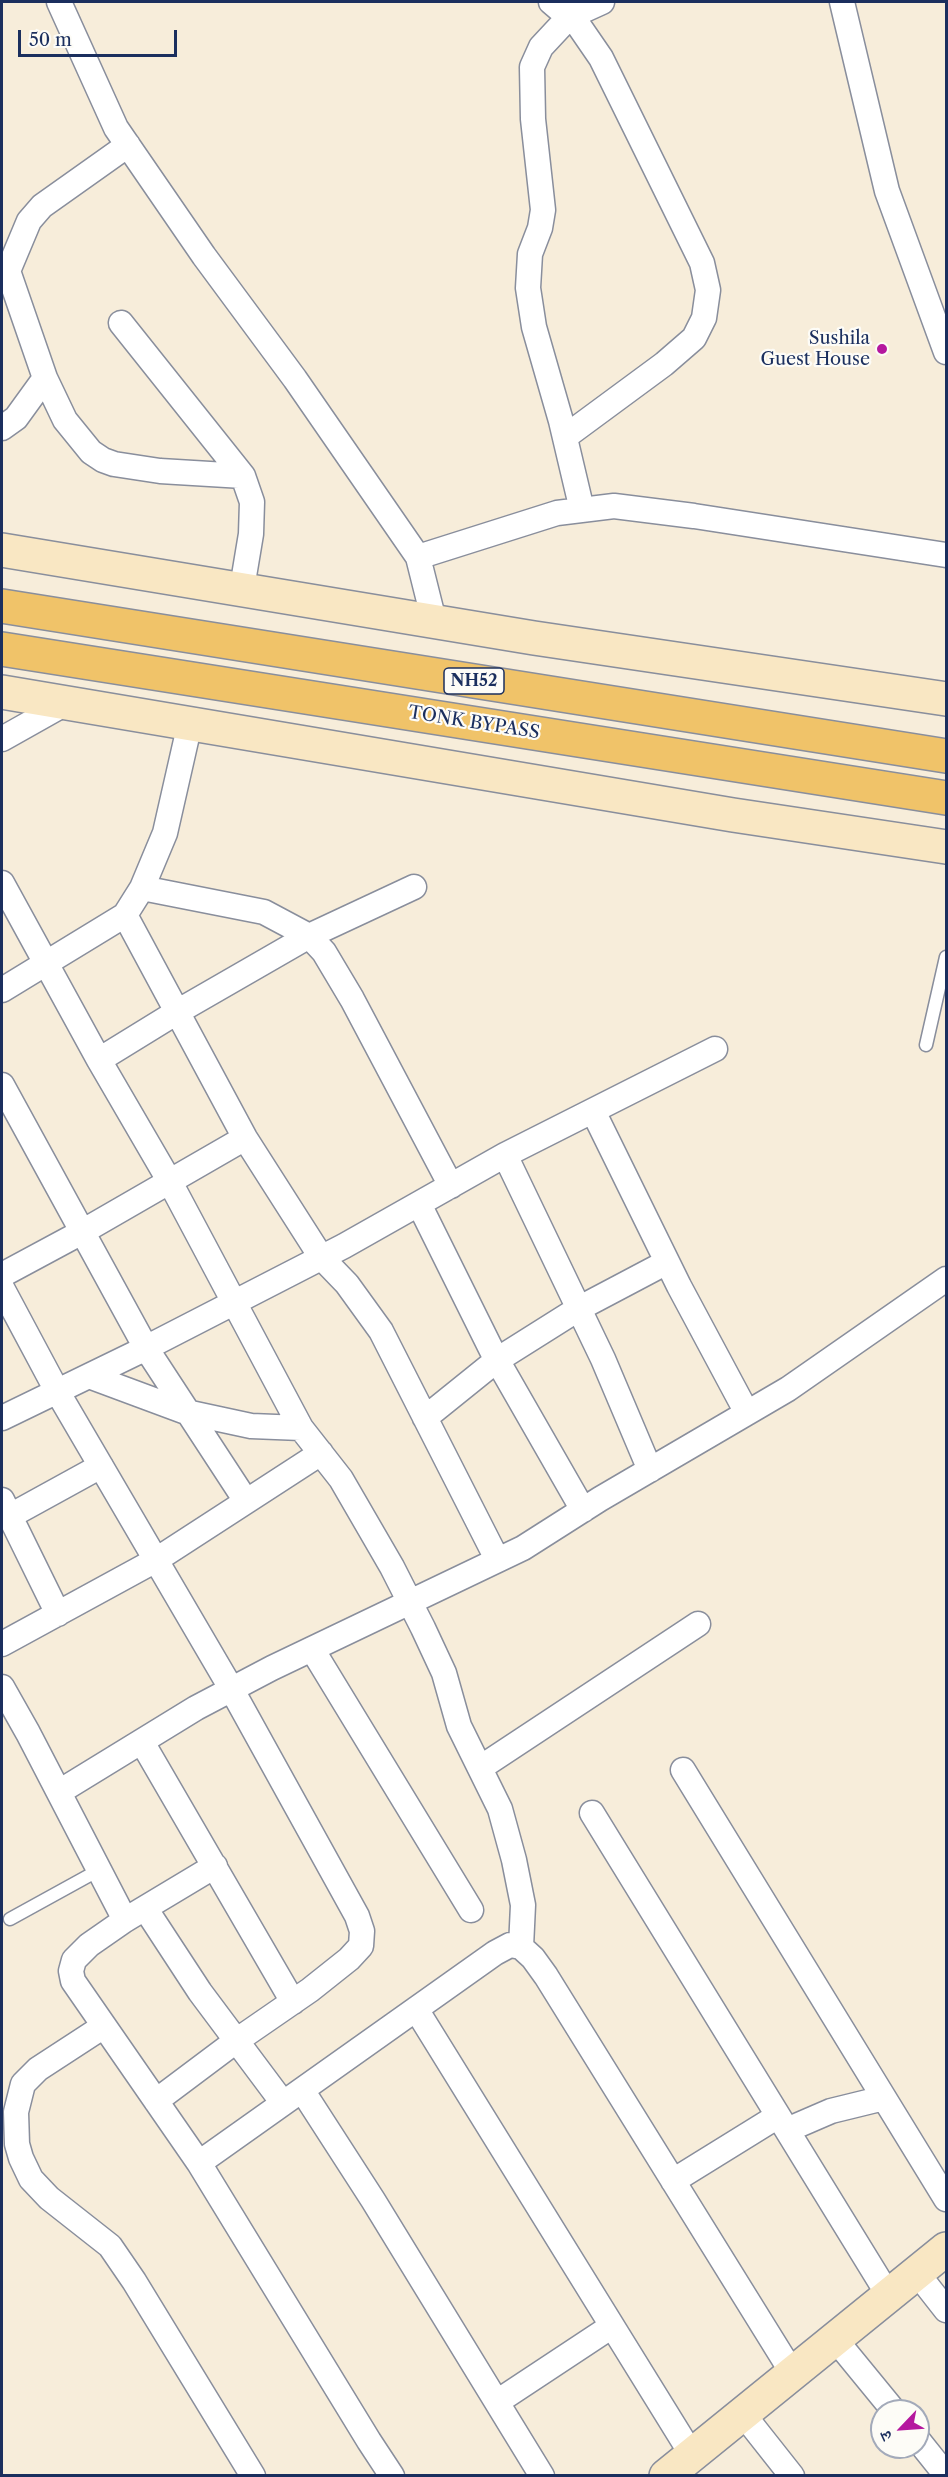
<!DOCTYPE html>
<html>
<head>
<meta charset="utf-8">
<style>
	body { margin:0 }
	#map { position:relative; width:948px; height:2477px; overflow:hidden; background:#f7edda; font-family:"Libre Caslon Text","Noto Serif Devanagari",serif }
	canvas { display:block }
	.frame { position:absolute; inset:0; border:3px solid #1b2f5e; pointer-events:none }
	.north { position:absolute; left:870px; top:2399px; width:60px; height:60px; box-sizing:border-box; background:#fdfcf7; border:2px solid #a3aaba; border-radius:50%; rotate:245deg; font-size:16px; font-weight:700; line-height:24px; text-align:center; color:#1b2f5e }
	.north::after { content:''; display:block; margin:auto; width:21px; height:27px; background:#b5179e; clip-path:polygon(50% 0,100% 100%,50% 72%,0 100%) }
	.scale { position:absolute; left:18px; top:30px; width:159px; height:27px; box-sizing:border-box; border:3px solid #1b2f5e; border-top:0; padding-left:8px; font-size:18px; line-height:21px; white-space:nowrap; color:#1b2f5e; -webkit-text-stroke:4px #fdfcf7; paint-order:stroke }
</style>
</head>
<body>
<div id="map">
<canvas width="948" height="2477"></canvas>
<div class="frame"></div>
<div class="north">उ</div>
<div class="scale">50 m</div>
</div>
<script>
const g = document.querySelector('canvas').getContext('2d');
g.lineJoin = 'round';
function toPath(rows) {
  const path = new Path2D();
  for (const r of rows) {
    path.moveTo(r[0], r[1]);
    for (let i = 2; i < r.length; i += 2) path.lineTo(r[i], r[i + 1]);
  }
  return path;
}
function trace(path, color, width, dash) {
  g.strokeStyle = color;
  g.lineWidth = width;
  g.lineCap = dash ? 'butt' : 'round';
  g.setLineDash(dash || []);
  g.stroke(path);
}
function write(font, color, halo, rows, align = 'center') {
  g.font = font + ' "Libre Caslon Text",serif';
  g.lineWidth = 4.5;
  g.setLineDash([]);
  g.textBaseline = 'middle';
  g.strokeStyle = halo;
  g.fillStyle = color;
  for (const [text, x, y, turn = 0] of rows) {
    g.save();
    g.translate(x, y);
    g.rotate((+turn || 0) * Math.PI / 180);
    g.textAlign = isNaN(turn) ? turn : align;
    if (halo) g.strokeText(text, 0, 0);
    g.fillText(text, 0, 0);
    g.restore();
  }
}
const lane = toPath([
	[926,1045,946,957],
	[10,1919,99,1870]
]);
const street = toPath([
	[59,2,116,128,204,256,295,379,418,557,434,621],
	[551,2,579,26,601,58,702,263,708,290,704,318,694,338,664,364,565,437],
	[842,2,887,191,946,352],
	[8,271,45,378,65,420,91,452,103,460,114,464,160,471,243,476],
	[2,281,8,271,29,221,42,206,128,145],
	[121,323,243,476,252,502,251,534,242,588],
	[2,428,16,418,45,378],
	[582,510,561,421,534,327,528,288,530,254,540,228,543,210,533,119,532,67,541,47,569,17,602,2],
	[418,557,557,513,614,506,694,516,946,555],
	[2,739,66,703],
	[2,883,99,1060,170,1182,301,1428,341,1479,392,1567,423,1628,444,1673,459,1726,500,1809,514,1860,523,1905,521,1947],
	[142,888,264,912,309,936,324,952,352,999,451,1186],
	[125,915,245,1138,321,1257,347,1284,381,1331,497,1559],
	[2,990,125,915,142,888,165,833,190,723],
	[99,1060,177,1012,309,936,414,887],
	[2,1085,146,1348,246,1501],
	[593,1111,679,1286,747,1413],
	[505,1155,603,1359,650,1470],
	[419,1204,493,1353,583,1510],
	[2,1275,82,1232,245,1138],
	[2,1288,57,1391,232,1690,357,1916,362,1931,361,1946,349,1959,310,1990,236,2041,156,2101],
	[89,1376,186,1412,251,1426,301,1428],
	[2,1418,136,1353,344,1246,505,1155,715,1049],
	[425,1418,497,1360,578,1309,667,1262],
	[2,1500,58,1614],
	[10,1516,101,1466],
	[2,1644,156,1560,321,1453],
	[312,1649,471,1910],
	[2,1687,28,1733,125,1920],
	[142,1742,293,2002],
	[480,1768,698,1624],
	[683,1770,946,2199],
	[59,1792,196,1708,272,1668,523,1548,600,1499,788,1389,946,1279],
	[592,1813,889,2296],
	[215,1866,125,1920,89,1945,74,1960,71,1971,73,1981,199,2163,369,2441,392,2476],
	[145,1908,200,1992,283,2103],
	[416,2009,692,2455],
	[104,2026,38,2069,23,2084,16,2112,17,2144,21,2158,31,2179,49,2198,110,2246,134,2281,253,2476],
	[302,2090,373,2200,542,2476],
	[787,2130,831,2111,884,2098],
	[199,2163,495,1953,510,1945,521,1947,533,1958,546,1976,793,2374],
	[673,2181,778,2116],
	[917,2273,946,2310],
	[835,2339,894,2411],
	[497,2402,612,2326],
	[743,2414,792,2476],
	[918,2440,946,2475]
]);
const secondary = toPath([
	[2,550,534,638,946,699],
	[2,692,733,815,946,847],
	[666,2476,946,2249]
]);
const highway = toPath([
	[2,606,946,756],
	[2,649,946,798]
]);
const markers = [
	[882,349,6,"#b5179e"]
];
const shields = [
	[474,681,60]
];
const shieldNames = [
	["NH52",474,681]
];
const poiNames = [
	["Sushila",870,339],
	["Guest House",870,360]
];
const streetNames = [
	["TONK BYPASS",474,723,9]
];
trace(lane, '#898e9c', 15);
trace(street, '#898e9c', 27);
trace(secondary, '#898e9c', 36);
trace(highway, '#898e9c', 36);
trace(lane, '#fff', 12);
trace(street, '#fff', 24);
trace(secondary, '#f9e7c3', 33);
trace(highway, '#f0c369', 33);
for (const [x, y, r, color] of markers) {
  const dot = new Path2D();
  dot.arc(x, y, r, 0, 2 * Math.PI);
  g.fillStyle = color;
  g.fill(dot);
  trace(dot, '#fdfcf7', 2);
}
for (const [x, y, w] of shields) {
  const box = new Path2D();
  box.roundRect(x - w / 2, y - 13, w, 26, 4.5);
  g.fillStyle = '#fdfcf7';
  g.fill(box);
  trace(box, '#1b2f5e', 1.5);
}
write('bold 16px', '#1b2f5e', null, shieldNames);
write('18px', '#1b2f5e', '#fdfcf7', poiNames, 'right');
write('18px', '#1b2f5e', '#fdfcf7', streetNames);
</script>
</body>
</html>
